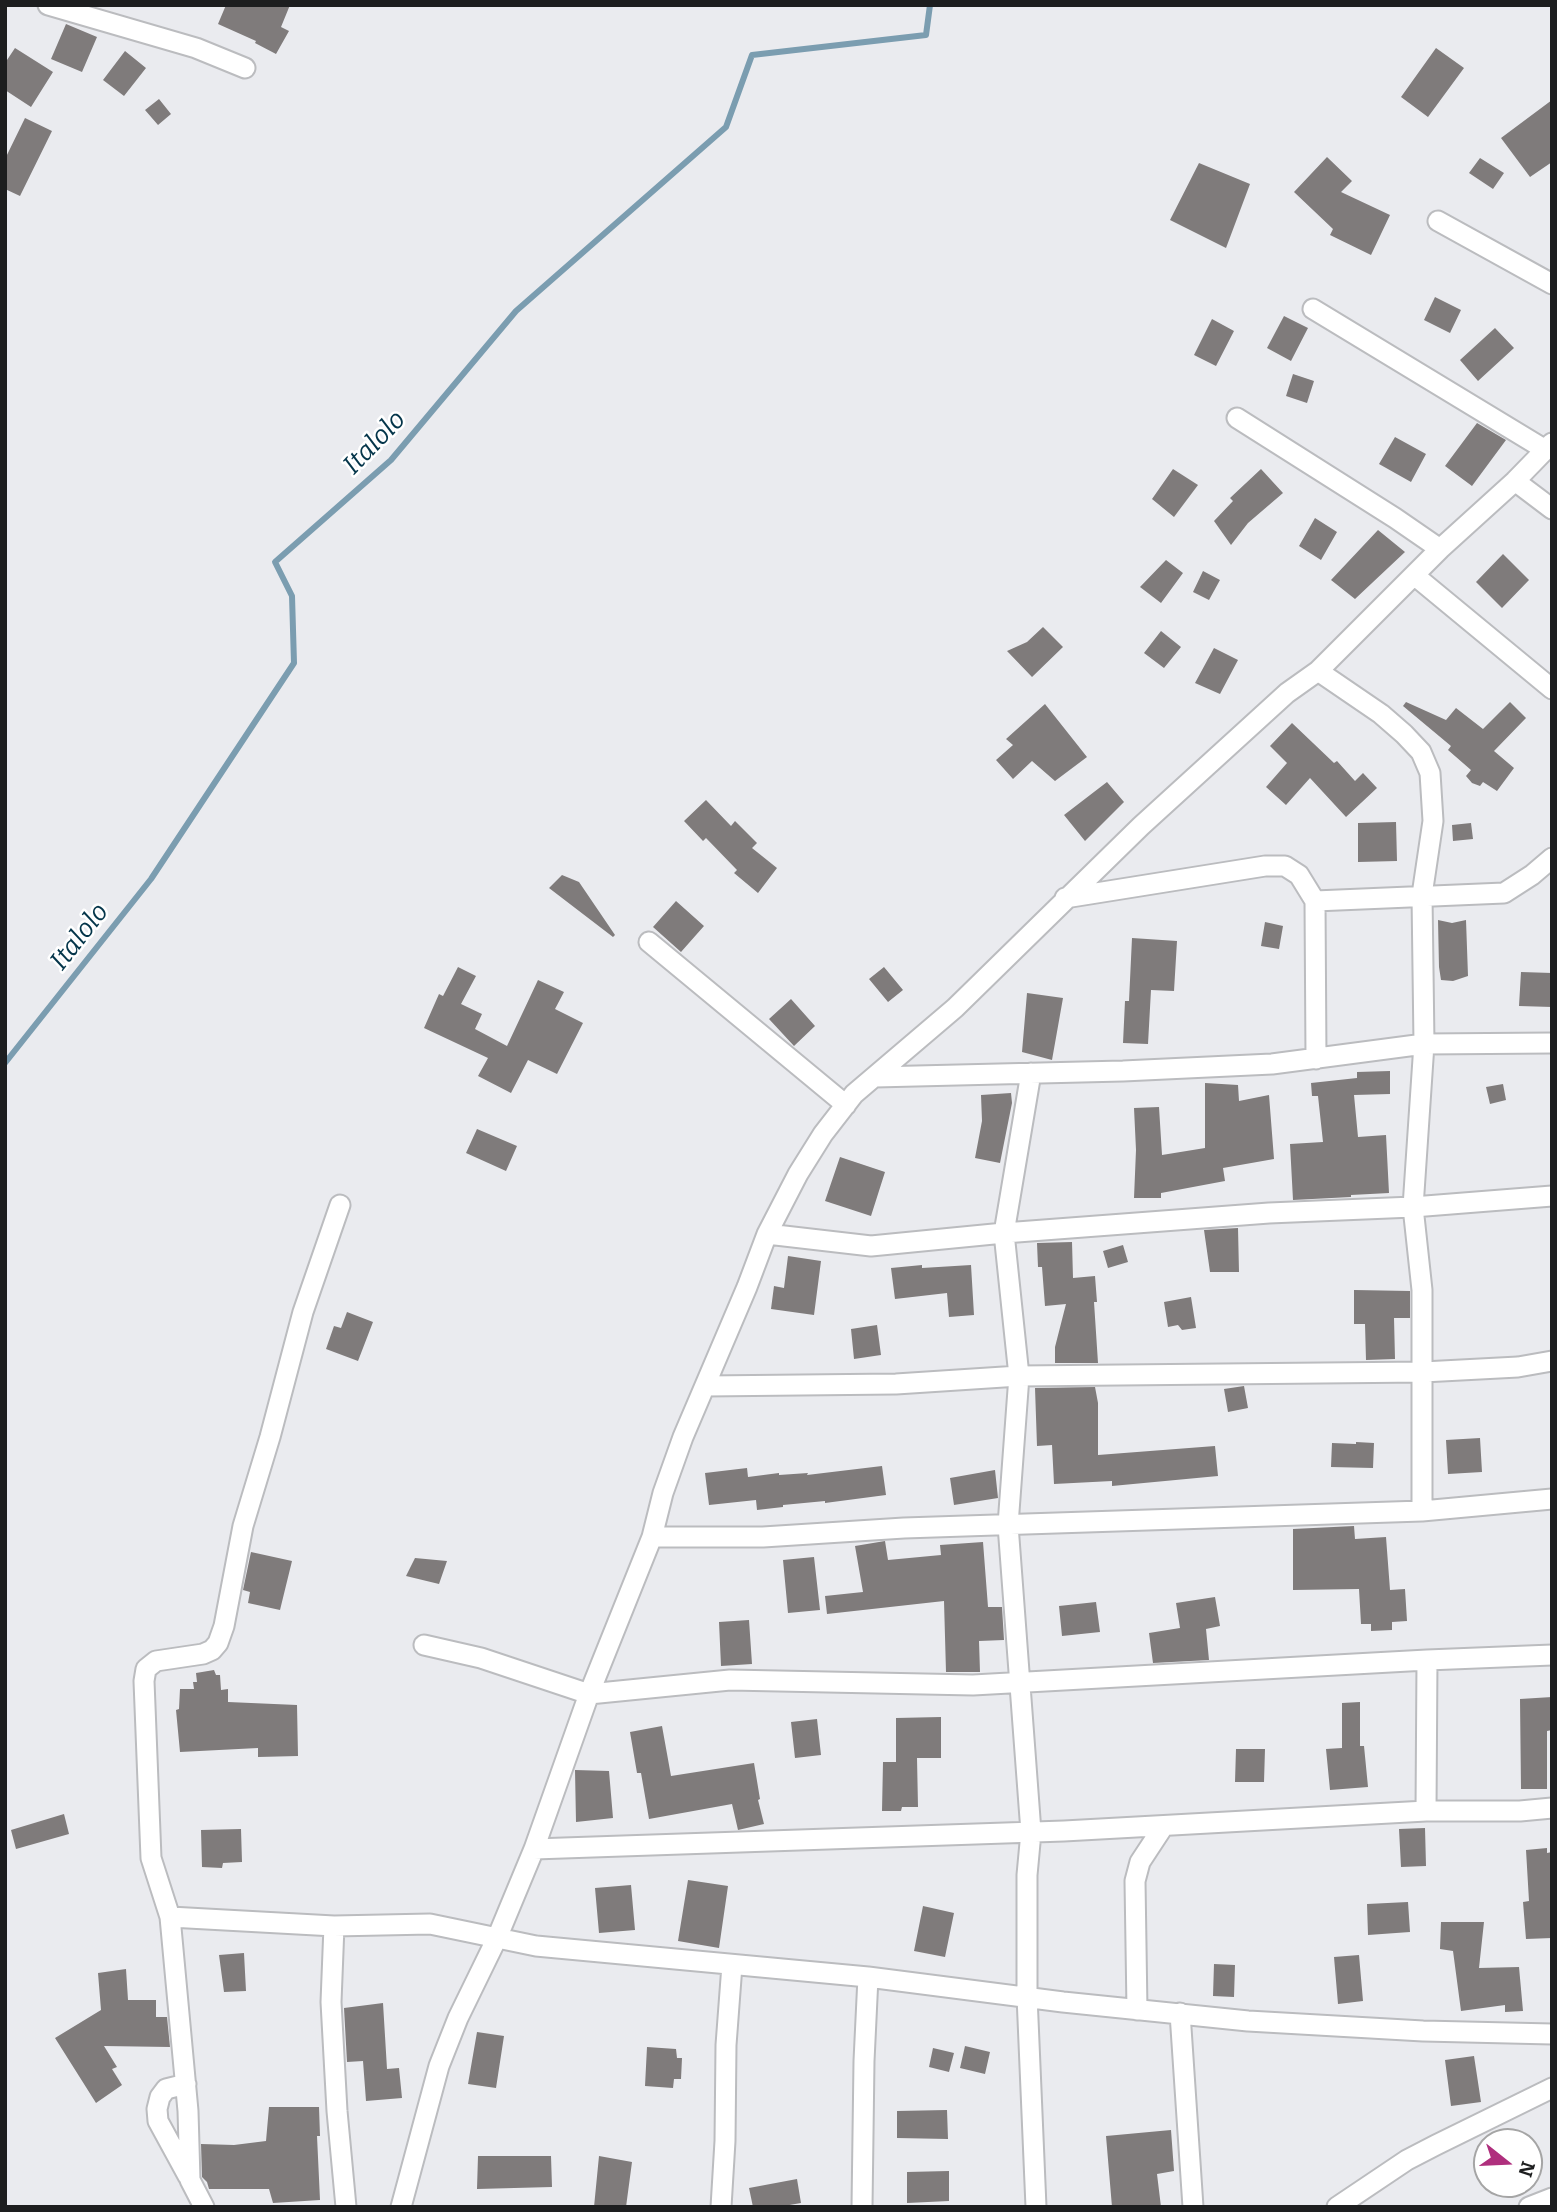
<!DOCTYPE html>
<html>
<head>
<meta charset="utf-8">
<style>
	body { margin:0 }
	#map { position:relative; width:1557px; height:2212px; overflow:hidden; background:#eaebef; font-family:Bitter,serif }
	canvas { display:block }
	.frame { position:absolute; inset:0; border:7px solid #1d1e1f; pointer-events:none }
	.north { position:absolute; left:1473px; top:2128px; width:70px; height:70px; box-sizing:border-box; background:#fff; border:2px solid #a5a5a5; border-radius:50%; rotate:108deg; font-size:19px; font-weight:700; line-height:28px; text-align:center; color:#1d1e1f }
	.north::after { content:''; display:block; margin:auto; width:24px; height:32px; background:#af2f7d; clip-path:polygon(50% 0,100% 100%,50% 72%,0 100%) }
</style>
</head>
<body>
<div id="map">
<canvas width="1557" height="2212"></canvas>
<div class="frame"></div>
<div class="north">N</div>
</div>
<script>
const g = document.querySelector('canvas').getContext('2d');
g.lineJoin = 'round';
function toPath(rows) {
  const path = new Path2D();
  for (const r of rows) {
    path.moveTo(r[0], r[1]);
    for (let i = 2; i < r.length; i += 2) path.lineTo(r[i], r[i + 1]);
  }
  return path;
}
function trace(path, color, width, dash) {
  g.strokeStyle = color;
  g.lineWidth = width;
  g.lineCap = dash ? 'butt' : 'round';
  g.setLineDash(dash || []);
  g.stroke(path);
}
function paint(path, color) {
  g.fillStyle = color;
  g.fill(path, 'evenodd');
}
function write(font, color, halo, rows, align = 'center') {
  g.font = font + ' Bitter,serif';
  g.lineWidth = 5;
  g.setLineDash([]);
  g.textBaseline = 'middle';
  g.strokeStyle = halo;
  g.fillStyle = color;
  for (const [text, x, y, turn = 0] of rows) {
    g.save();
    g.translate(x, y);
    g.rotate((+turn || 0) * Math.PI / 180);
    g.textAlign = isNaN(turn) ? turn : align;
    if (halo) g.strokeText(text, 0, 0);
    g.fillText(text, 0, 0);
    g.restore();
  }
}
const stream = toPath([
	[5,1063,151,879,294,663,292,596,275,562,391,460,516,311,726,127,752,55,926,35,930,5]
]);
const building = toPath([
	[226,5,290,5,281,27,289,31,276,54,255,43,256,41,218,24],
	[66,24,97,37,82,72,51,59],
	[15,48,53,72,31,107,5,90,5,63],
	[1436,48,1464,68,1428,117,1401,97],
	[125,51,146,68,124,96,103,80],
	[159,99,171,114,158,125,145,110],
	[1552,100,1552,162,1530,177,1501,138],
	[25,118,52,131,20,196,5,189,5,159],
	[1327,157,1352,181,1341,192,1390,215,1371,255,1330,235,1333,229,1294,192],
	[1480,158,1504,173,1493,189,1469,173],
	[1199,163,1250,184,1226,248,1170,220],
	[1435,297,1461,310,1450,333,1424,320],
	[1284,316,1308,328,1291,361,1267,348],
	[1212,319,1234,331,1216,366,1194,355],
	[1495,328,1514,348,1478,381,1460,360],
	[1293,374,1314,381,1307,403,1286,396],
	[1477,423,1506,440,1472,486,1445,466],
	[1395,437,1426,454,1411,482,1379,464],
	[1173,469,1198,485,1174,517,1152,499],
	[1261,469,1283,493,1248,523,1231,545,1214,521,1233,501,1230,498],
	[1315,518,1337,532,1321,560,1299,546],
	[1378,530,1405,552,1355,599,1331,580],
	[1503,554,1529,580,1502,608,1476,582],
	[1166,560,1183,573,1161,603,1140,587],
	[1203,571,1220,580,1209,600,1193,592],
	[1043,627,1063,647,1032,677,1007,651,1027,642],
	[1161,631,1181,647,1164,668,1144,653],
	[1214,648,1238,660,1220,694,1195,683],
	[1406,702,1446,720,1456,708,1483,729,1510,702,1526,718,1494,751,1514,768,1497,791,1483,782,1480,786,1472,783,1466,776,1471,770,1448,750,1451,746,1403,706],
	[1045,704,1087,757,1055,781,1032,761,1013,779,996,760,1013,745,1006,739],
	[1292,723,1334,763,1337,761,1355,781,1363,773,1377,788,1346,817,1310,778,1286,805,1266,787,1287,763,1270,746],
	[1107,782,1124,802,1085,841,1064,815],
	[706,800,731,826,735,821,757,843,752,848,777,868,758,893,734,873,737,870,706,838,703,841,684,821],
	[1396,822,1397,861,1358,862,1358,823],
	[1471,823,1473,839,1453,841,1452,825],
	[562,875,579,882,615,935,613,937,549,888],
	[676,901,704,926,681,952,653,927],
	[1438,920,1452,923,1466,920,1468,976,1453,981,1441,980,1439,967],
	[1265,922,1283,926,1279,949,1261,946],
	[1132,938,1177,941,1174,991,1151,990,1148,1044,1123,1043,1125,1001,1129,1001],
	[458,967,476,976,461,1004,482,1014,475,1029,507,1046,538,980,564,992,555,1009,583,1023,557,1074,528,1060,511,1093,478,1076,488,1058,424,1028,439,994,443,996],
	[884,967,903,990,888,1002,869,979],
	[1521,972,1552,973,1552,1007,1519,1006],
	[1027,993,1063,998,1052,1060,1022,1052],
	[791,999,815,1026,794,1046,769,1019],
	[1390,1071,1390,1094,1354,1095,1358,1137,1386,1135,1389,1193,1351,1195,1351,1197,1293,1200,1290,1144,1323,1142,1318,1096,1312,1096,1311,1083,1357,1078,1357,1072],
	[1205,1083,1238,1085,1239,1101,1269,1095,1274,1159,1223,1168,1225,1181,1161,1193,1161,1198,1134,1198,1136,1150,1134,1108,1159,1107,1162,1155,1205,1148],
	[1503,1084,1506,1100,1490,1104,1486,1087],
	[1011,1093,1012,1103,1000,1163,975,1158,982,1121,981,1095],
	[477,1129,517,1146,506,1171,466,1153],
	[840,1157,885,1172,871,1216,825,1201],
	[1238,1228,1239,1272,1210,1272,1204,1230],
	[1072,1242,1073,1278,1095,1276,1097,1302,1094,1302,1098,1363,1055,1363,1055,1347,1066,1304,1045,1306,1042,1267,1038,1267,1037,1243],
	[1123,1245,1128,1262,1108,1268,1103,1251],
	[788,1256,821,1261,814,1315,771,1309,774,1286,784,1288],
	[922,1265,922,1268,971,1265,974,1315,949,1317,947,1293,895,1299,891,1268],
	[1354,1290,1410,1291,1410,1318,1394,1318,1395,1359,1366,1360,1365,1324,1354,1324],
	[1191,1297,1196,1328,1182,1330,1178,1325,1168,1327,1164,1302],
	[347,1312,373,1322,358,1361,326,1349,334,1326,341,1328],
	[877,1325,881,1355,854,1359,851,1329],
	[1244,1386,1248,1408,1228,1412,1224,1389],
	[1095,1387,1098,1403,1098,1455,1215,1446,1218,1476,1112,1486,1112,1481,1054,1484,1052,1445,1037,1446,1035,1388],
	[1480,1438,1482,1472,1448,1474,1446,1440],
	[1356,1442,1374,1443,1373,1468,1331,1467,1332,1443,1356,1444],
	[882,1466,886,1495,825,1503,825,1501,783,1505,783,1507,757,1510,756,1500,709,1505,705,1473,747,1468,748,1477,779,1473,779,1475,808,1473,807,1475],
	[995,1470,998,1498,954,1505,950,1478],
	[1354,1526,1355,1539,1386,1537,1390,1590,1405,1589,1407,1621,1392,1622,1392,1630,1371,1631,1371,1624,1361,1624,1359,1589,1293,1590,1293,1529],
	[885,1541,888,1560,941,1555,940,1545,983,1542,988,1607,1002,1607,1004,1640,979,1641,980,1672,946,1672,944,1601,827,1614,825,1596,863,1592,855,1546],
	[251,1552,292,1561,280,1610,248,1603,250,1592,243,1590],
	[814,1557,820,1610,788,1613,783,1560],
	[415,1558,447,1561,439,1584,406,1576],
	[1215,1597,1220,1626,1206,1629,1209,1660,1153,1663,1149,1633,1180,1628,1176,1603],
	[1096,1602,1100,1632,1062,1636,1059,1606],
	[749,1620,752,1664,721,1666,719,1622],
	[214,1670,216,1675,220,1675,221,1690,228,1689,228,1702,297,1705,298,1756,258,1757,258,1748,180,1752,176,1710,179,1709,180,1689,194,1689,193,1682,197,1682,196,1673],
	[1552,1697,1552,1730,1547,1731,1547,1789,1521,1789,1520,1699],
	[1360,1702,1360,1746,1364,1746,1368,1787,1330,1790,1326,1749,1342,1748,1342,1703],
	[941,1717,941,1758,917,1758,918,1807,902,1807,901,1811,882,1811,883,1762,896,1762,896,1718],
	[817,1719,821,1755,795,1758,791,1722],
	[662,1726,671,1776,754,1763,760,1799,758,1800,764,1824,738,1830,732,1804,649,1819,641,1773,637,1773,630,1732],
	[1236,1749,1265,1749,1264,1782,1235,1782],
	[575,1770,609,1771,613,1818,576,1822],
	[64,1814,69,1834,16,1849,11,1830],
	[1425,1828,1426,1866,1401,1867,1399,1829],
	[241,1829,242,1862,223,1863,222,1868,202,1867,201,1830],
	[1547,1848,1547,1853,1552,1852,1552,1938,1526,1939,1523,1902,1529,1901,1526,1850],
	[688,1880,728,1886,719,1948,678,1941],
	[631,1885,635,1930,599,1933,595,1888],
	[1408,1902,1410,1932,1368,1935,1367,1904],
	[923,1906,954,1913,945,1957,914,1951],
	[1441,1922,1484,1922,1479,1968,1519,1967,1523,2011,1505,2012,1505,2005,1461,2011,1453,1951,1440,1949],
	[244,1953,246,1991,224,1992,219,1955],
	[1359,1955,1363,2001,1338,2004,1334,1957],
	[1214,1964,1235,1965,1234,1997,1213,1996],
	[126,1969,128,2000,156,2000,156,2017,167,2017,170,2047,104,2046,117,2067,112,2069,122,2085,96,2103,55,2038,101,2010,98,1973],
	[383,2003,387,2069,399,2068,402,2098,366,2101,363,2061,347,2062,344,2008],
	[477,2032,504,2036,496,2088,468,2084],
	[965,2046,990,2052,985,2074,960,2068],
	[647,2047,676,2049,677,2058,682,2058,681,2079,674,2079,673,2088,645,2086],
	[933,2048,954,2053,949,2072,929,2067],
	[1474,2056,1481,2102,1451,2106,1445,2060],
	[269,2107,319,2107,320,2136,317,2136,320,2200,273,2203,269,2189,209,2189,207,2182,202,2177,201,2144,234,2145,266,2141],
	[947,2110,948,2139,897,2138,897,2111],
	[1171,2130,1174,2171,1157,2174,1161,2207,1112,2207,1106,2136],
	[478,2156,551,2156,552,2187,477,2189],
	[599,2156,632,2162,626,2207,594,2207],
	[949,2171,949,2201,907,2203,907,2172],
	[797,2179,801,2203,778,2207,753,2207,749,2188]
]);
const street = toPath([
	[48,5,196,48,245,68],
	[1438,221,1552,284],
	[1313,309,1544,449],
	[1237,418,1395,518,1440,549],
	[1515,481,1552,509],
	[1414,575,1552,689],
	[1318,671,1381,714,1404,734,1421,752,1430,773,1433,821,1422,895,1424,1044,1413,1207,1422,1290,1422,1511],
	[1065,898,1265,866,1285,866,1299,875,1315,901,1316,1059],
	[1315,901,1504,893,1532,875,1552,858],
	[649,942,846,1105],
	[1031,1073,1004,1233,1019,1376,1008,1525,1031,1832,1027,1875,1027,1996,1036,2207],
	[875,1077,1123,1071,1272,1064,1424,1044,1552,1043],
	[767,1234,871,1246,1004,1233,1269,1213,1413,1207,1552,1196],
	[706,1386,896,1384,1019,1376,1423,1372,1518,1367,1552,1361],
	[652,1537,763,1537,904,1528,1422,1511,1552,1499],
	[424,1645,481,1658,589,1694,730,1680,973,1685,1427,1660,1552,1655],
	[1426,1811,1427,1660],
	[534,1849,1064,1831,1426,1811,1520,1811,1552,1808],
	[170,1917,334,1926,430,1924,536,1946,868,1977,1063,2002,1248,2021,1423,2031,1552,2034],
	[334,1926,331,2002,337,2111,346,2207],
	[1137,2010,1135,1881,1140,1862,1163,1827],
	[1180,2013,1193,2207],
	[186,2084,166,2089,160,2097,157,2109,158,2121,188,2176],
	[204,2207,190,2180,188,2111,170,1917,151,1858,144,1681,146,1669,156,1661,203,1654,212,1650,218,1643,224,1626,243,1526,270,1437,303,1312,340,1205],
	[401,2207,439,2066,458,2018,497,1938,534,1849,589,1694,652,1537,663,1493,683,1437,747,1287,767,1234,798,1174,823,1134,854,1094,955,1008,1141,826,1287,693,1318,671,1440,549,1515,481,1552,443],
	[721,2207,725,2141,726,2045,732,1965],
	[862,2207,864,2061,868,1977],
	[1337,2207,1407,2160,1436,2145,1552,2088],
	[1529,2207,1552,2198]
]);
const waterNames = [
	["Italolo",375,443,-46],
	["Italolo",80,937,-52]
];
trace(stream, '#7b9db0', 6);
paint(building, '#7f7b7b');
trace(street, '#bbbcbf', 23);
trace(street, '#fff', 19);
write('italic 26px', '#04354a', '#fff', waterNames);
</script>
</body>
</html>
